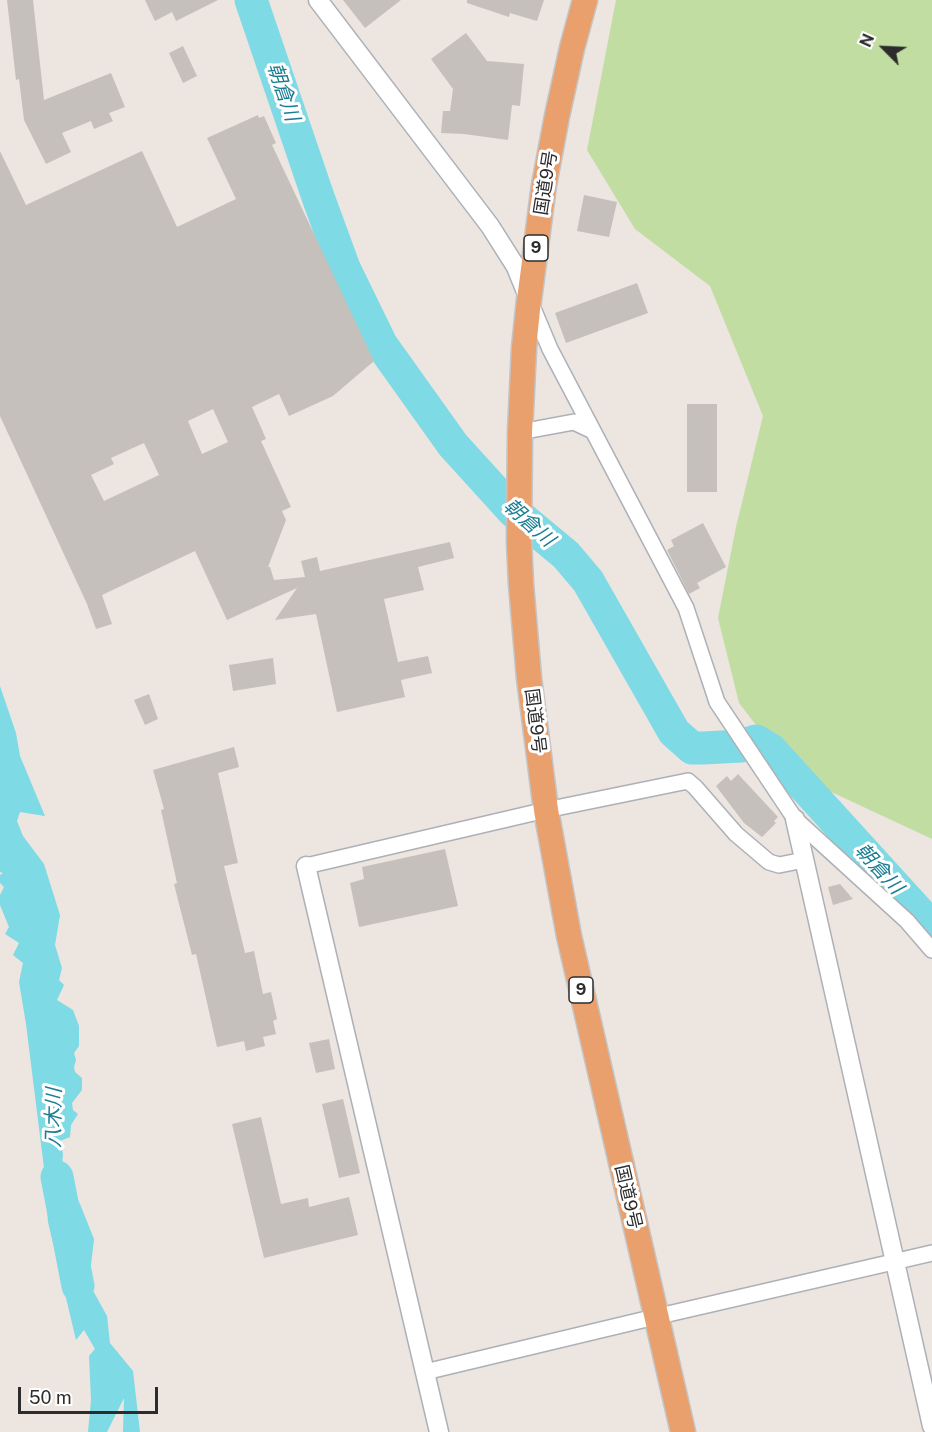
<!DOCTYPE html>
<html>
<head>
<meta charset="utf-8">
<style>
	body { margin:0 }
	#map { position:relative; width:932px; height:1432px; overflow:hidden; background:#ece5e0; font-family:"Public Sans",sans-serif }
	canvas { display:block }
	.north { position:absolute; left:854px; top:18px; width:60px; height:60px; -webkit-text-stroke:4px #fff; paint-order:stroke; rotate:294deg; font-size:16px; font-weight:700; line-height:24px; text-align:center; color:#2c2c2c }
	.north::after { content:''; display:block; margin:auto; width:21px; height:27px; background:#2c2c2c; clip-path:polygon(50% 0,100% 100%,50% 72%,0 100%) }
	.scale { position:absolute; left:18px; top:1387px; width:140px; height:27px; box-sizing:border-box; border:3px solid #2c2c2c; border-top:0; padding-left:8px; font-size:18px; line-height:21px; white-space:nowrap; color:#2c2c2c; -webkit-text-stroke:4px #fff; paint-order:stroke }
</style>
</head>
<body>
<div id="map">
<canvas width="932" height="1432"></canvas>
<div class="north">N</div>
<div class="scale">50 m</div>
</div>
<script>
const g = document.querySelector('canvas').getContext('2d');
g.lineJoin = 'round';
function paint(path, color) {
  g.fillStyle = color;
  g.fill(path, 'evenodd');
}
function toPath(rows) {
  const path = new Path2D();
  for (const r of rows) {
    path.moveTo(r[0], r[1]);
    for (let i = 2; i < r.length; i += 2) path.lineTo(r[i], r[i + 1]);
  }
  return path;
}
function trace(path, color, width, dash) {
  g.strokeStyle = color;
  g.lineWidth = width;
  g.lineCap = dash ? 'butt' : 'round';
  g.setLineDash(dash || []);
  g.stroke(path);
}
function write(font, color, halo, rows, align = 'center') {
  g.font = font + ' "Public Sans","Noto Sans JP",sans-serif';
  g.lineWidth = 6;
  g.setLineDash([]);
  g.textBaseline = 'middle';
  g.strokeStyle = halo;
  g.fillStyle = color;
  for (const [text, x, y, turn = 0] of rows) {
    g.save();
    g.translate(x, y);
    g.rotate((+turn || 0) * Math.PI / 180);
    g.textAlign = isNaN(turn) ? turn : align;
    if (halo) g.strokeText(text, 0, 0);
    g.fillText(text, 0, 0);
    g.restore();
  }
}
const green = toPath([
	[616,0,932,0,932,839,795,775,739,703,718,618,736,527,763,416,710,286,635,229,587,150]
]);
const water = toPath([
	[0,686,16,733,20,756,45,816,20,812,17,821,23,836,44,864,60,915,55,945,62,968,59,980,64,985,57,1000,73,1010,79,1026,79,1046,74,1053,76,1060,74,1067,75,1072,82,1078,82,1090,72,1103,73,1110,78,1114,71,1125,70,1137,60,1141,63,1154,62,1167,80,1204,94,1239,90,1274,91,1287,107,1316,110,1343,133,1371,140,1432,123,1432,124,1398,107,1432,88,1432,91,1400,89,1356,95,1349,84,1330,76,1340,48,1222,44,1168,26,1024,19,982,23,963,13,955,19,943,5,934,9,927,0,905,0,895,4,887,0,883,0,875,3,873,0,872]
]);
const river = toPath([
	[251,0,318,197,344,268,381,344,453,445,513,511,566,555,588,581,674,732,692,748,703,748,741,746,756,741,771,750,932,927],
	[57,1177,78,1286]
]);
const building = toPath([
	[7,0,33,0,44,100,111,73,125,107,109,113,113,121,94,129,91,121,62,133,71,152,46,164,24,120,19,79,16,80],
	[145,0,218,0,176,21,172,12,155,21],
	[343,0,401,0,365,28],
	[467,0,544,0,537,21,510,13,509,17,467,3],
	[466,33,487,61,524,64,520,106,512,105,508,140,464,134,441,133,443,111,450,111,453,89,431,59],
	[183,46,197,76,183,83,169,53],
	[258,115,259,118,264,116,276,143,272,145,374,361,333,396,289,416,279,394,252,407,266,439,261,441,291,507,282,511,286,520,268,567,270,567,274,580,305,577,301,561,317,557,320,571,450,542,454,558,418,567,424,590,384,599,398,662,428,656,432,673,401,680,405,697,337,712,316,614,275,620,297,588,227,620,195,551,102,595,112,624,96,629,87,604,0,416,0,151,26,205,142,151,177,227,236,199,207,138],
	[213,409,228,442,202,454,188,421],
	[144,443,159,475,104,501,91,475,114,464,111,458],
	[584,195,617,202,609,237,577,231],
	[637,283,648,313,566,343,555,313],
	[687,404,717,404,717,492,687,492],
	[703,523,726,567,697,583,700,588,689,594,667,550,674,546,671,540],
	[273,658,276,684,233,691,229,665],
	[149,694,158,719,145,725,134,700],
	[234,747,239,767,218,773,238,863,224,866,245,953,254,951,263,994,271,992,277,1019,273,1021,276,1034,263,1037,265,1046,246,1051,244,1041,217,1047,196,954,192,955,174,884,177,883,161,810,164,809,153,770],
	[738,774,778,817,774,821,776,823,762,837,744,823,716,786,727,776,731,781],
	[445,849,458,906,359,927,350,883,364,879,362,867],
	[840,884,853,899,833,905,828,887],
	[329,1039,335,1069,316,1073,309,1043],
	[343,1099,360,1173,339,1178,322,1104],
	[261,1117,281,1204,308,1198,309,1207,349,1197,358,1235,264,1258,232,1124]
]);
const minor = toPath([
	[532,306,550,349,686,608,717,702,795,819,907,921,932,950],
	[520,432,574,422,593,431],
	[306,866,546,810,688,781,695,787,736,834,769,862,779,865,804,860],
	[425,1372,655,1317,932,1253]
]);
const tertiary = toPath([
	[318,0,490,226,516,267,529,299],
	[795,819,932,1426],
	[306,866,439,1432]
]);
const trunk = toPath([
	[585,0,572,48,557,116,544,185,529,300,524,348,520,432,519,541,521,584,529,678,546,810,569,936,683,1432]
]);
const shields = [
	[536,248,24],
	[581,990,24]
];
const shieldNames = [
	["9",536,248],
	["9",581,990]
];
const streetNames = [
	["国道9号",546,183,-81],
	["国道9号",535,721,83],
	["国道9号",628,1197,77]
];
const waterNames = [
	["朝倉川",283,92,71],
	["朝倉川",529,523,42],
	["朝倉川",879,869,48],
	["八木川",54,1118,-89]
];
paint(green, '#c1dda2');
paint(water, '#7edae4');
trace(river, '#7edae4', 33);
paint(building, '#c5c0bb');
trace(minor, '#adb1b7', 18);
trace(tertiary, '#adb1b7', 21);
trace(trunk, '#c4c4c4', 27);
trace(minor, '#fff', 15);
trace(tertiary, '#fff', 18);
trace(trunk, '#eaa06c', 24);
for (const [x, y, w] of shields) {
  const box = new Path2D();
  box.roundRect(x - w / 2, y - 13, w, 26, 4.5);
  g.fillStyle = '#fff';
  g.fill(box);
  trace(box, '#2c2c2c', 1.5);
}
write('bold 16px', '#2c2c2c', null, shieldNames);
write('18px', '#2c2c2c', '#fff', streetNames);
write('italic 20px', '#1b7d92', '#fff', waterNames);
</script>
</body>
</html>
